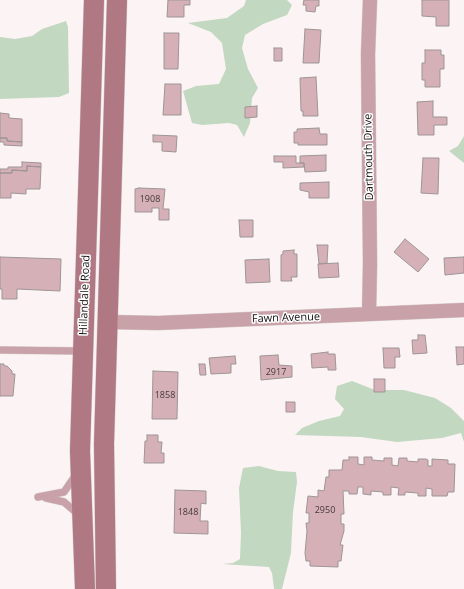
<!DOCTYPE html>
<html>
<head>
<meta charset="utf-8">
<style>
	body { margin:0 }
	canvas { display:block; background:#fcf3f5 }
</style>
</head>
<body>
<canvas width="464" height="589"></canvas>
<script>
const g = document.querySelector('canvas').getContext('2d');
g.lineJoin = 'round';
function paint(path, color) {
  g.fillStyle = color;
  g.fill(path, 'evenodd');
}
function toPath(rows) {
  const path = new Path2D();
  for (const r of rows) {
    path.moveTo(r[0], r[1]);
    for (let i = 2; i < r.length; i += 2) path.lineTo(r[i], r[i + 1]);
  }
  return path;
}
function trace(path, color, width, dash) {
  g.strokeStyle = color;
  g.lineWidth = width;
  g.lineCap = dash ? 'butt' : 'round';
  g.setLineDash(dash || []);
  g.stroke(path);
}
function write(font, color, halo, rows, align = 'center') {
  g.font = font + ' "Open Sans",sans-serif';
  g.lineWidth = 3;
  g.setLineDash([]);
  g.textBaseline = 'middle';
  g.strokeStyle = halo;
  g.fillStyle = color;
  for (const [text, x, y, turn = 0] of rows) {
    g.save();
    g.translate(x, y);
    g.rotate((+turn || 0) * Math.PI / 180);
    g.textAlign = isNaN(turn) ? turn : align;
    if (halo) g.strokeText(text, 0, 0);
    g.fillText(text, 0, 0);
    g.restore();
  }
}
const green = toPath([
	[246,0,287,0,292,5,287,15,263,24,245,35,242,48,248,69,258,88,252,98,250,123,244,137,237,125,229,123,202,125,192,123,183,91,196,86,219,84,226,69,222,43,211,32,188,23,227,18,244,6],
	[66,21,68,27,69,93,59,97,0,99,0,37,15,39,32,36,42,29],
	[464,136,464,163,449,151,458,146],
	[352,381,375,390,404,390,435,398,451,408,464,421,464,442,461,433,442,438,397,442,361,437,295,435,302,428,319,421,340,416,344,409,335,399,337,386],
	[259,466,278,471,296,472,297,482,293,512,291,553,282,589,274,589,272,573,269,567,222,564,233,563,240,559,241,533,239,488,243,468]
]);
const building = toPath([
	[168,0,190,0,190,5,184,5,184,17,167,17,168,0],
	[304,0,319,0,319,6,316,6,315,12,306,11,306,5,303,5,304,0],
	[422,0,449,0,449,26,436,26,436,17,422,16,422,0],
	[305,29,321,30,319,63,303,63,305,29],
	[164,33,179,33,178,69,164,69,164,33],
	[274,48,282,48,282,61,274,61,274,48],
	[425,50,441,50,441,55,444,55,444,69,440,69,440,87,425,87,425,80,422,80,422,63,425,63,425,50],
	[316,77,318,116,303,116,303,111,301,111,300,78,316,77],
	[165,84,181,84,181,115,163,115,165,84],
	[433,101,433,117,447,117,447,125,434,125,434,135,418,135,417,102,433,101],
	[257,106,257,117,245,118,245,107,257,106],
	[0,113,9,114,9,118,22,119,22,142,7,141,7,138,0,138,0,113],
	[319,128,320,134,327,134,327,145,298,145,298,143,294,143,294,132,297,132,297,129,319,128],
	[153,135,177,136,176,152,162,151,162,142,153,142,153,135],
	[0,138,7,138,7,141,22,142,22,146,4,145,4,142,0,142,0,138],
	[326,155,326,171,305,172,304,163,300,163,300,156,326,155],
	[274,156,296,156,296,163,304,163,304,167,283,168,283,162,274,162,274,156],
	[423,158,439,158,438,194,421,193,423,158],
	[22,162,41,163,41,167,27,166,27,171,12,170,12,173,0,173,0,169,8,169,8,167,22,167,22,162],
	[27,166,41,167,40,189,26,189,26,194,11,193,11,198,0,198,0,173,12,173,12,170,27,171,27,166],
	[329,182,329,198,309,198,309,192,300,190,300,183,329,182],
	[139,188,165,189,163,209,169,209,169,220,159,220,159,208,152,208,152,212,135,212,135,189,139,188],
	[239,220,253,220,253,237,240,237,239,220],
	[405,239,429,259,418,272,394,252,405,239],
	[317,245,328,245,327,263,319,264,317,245],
	[294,250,294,254,297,254,297,277,291,277,292,281,281,281,281,255,283,254,283,251,294,250],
	[0,257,61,259,60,291,17,289,17,299,2,299,2,289,0,289,0,257],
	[464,257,464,273,445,275,444,258,464,257],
	[269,259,270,282,246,283,245,260,269,259],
	[338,263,339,277,319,278,318,264,338,263],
	[418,335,425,335,427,353,413,354,412,340,418,340,418,335],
	[456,347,464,347,464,364,457,365,456,347],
	[383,348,399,348,400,357,395,357,395,368,384,368,383,348],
	[328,352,328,354,335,354,336,370,328,370,328,367,312,368,311,354,328,352],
	[278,355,279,365,292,366,292,377,261,380,260,356,278,355],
	[235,356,236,364,231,364,231,373,211,374,209,358,235,356],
	[0,364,4,364,4,366,7,366,12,371,12,374,15,374,13,396,0,396,0,364],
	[199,364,205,364,206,375,200,375,199,364],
	[153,371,178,372,177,419,152,419,153,371],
	[374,379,385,379,385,392,374,392,374,379],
	[286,402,295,402,295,412,286,412,286,402],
	[147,435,158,435,158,442,162,442,161,453,164,453,164,463,144,463,145,441,147,441,147,435],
	[349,457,358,457,358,464,364,465,364,457,372,457,372,460,384,461,384,458,392,458,392,465,398,466,399,458,407,458,407,461,418,462,418,459,426,459,428,460,428,466,432,466,432,459,448,460,448,464,455,464,454,492,448,492,447,496,432,496,432,489,426,488,426,496,418,496,418,493,405,492,405,495,398,495,399,488,391,487,391,495,383,495,383,492,371,491,371,495,363,494,363,487,358,487,357,494,349,494,349,491,343,491,344,514,341,514,341,524,344,524,344,531,340,545,343,545,341,561,338,561,338,567,310,566,310,561,306,561,305,553,307,531,306,523,309,523,309,513,306,513,308,496,318,497,318,490,324,491,326,477,329,477,329,470,342,470,343,460,349,460,349,457],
	[175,490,206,491,206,504,201,503,200,521,208,521,208,534,174,533,175,490]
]);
const lane = toPath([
	[0,350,81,351],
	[38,497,64,492,75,476],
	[46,498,64,502,78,514]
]);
const street = toPath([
	[369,314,370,264,368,54,370,0],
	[109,322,158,323,464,310]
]);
const secondary = toPath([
	[85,589,80,451,94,0],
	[106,589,104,444,117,0]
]);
const numberNames = [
	["1908",150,199],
	["2917",276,372],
	["1858",165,395],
	["2950",325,510],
	["1848",188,512]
];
const streetNames = [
	["Dartmouth Drive",369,157,-91],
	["Hillandale Road",85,295,-88],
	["Fawn Avenue",286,318,-2]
];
paint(green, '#c2d8c0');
paint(building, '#d6b0b7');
trace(building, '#9d9596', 1);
trace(lane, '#d7cfd0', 8);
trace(street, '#d7cfd0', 15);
trace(secondary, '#d7cfd0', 21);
trace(lane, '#c9a1a8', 7);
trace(street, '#c9a1a8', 14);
trace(secondary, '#b07883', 20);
write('9px', '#44383a', null, numberNames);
write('11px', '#131010', '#fff', streetNames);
</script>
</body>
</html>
